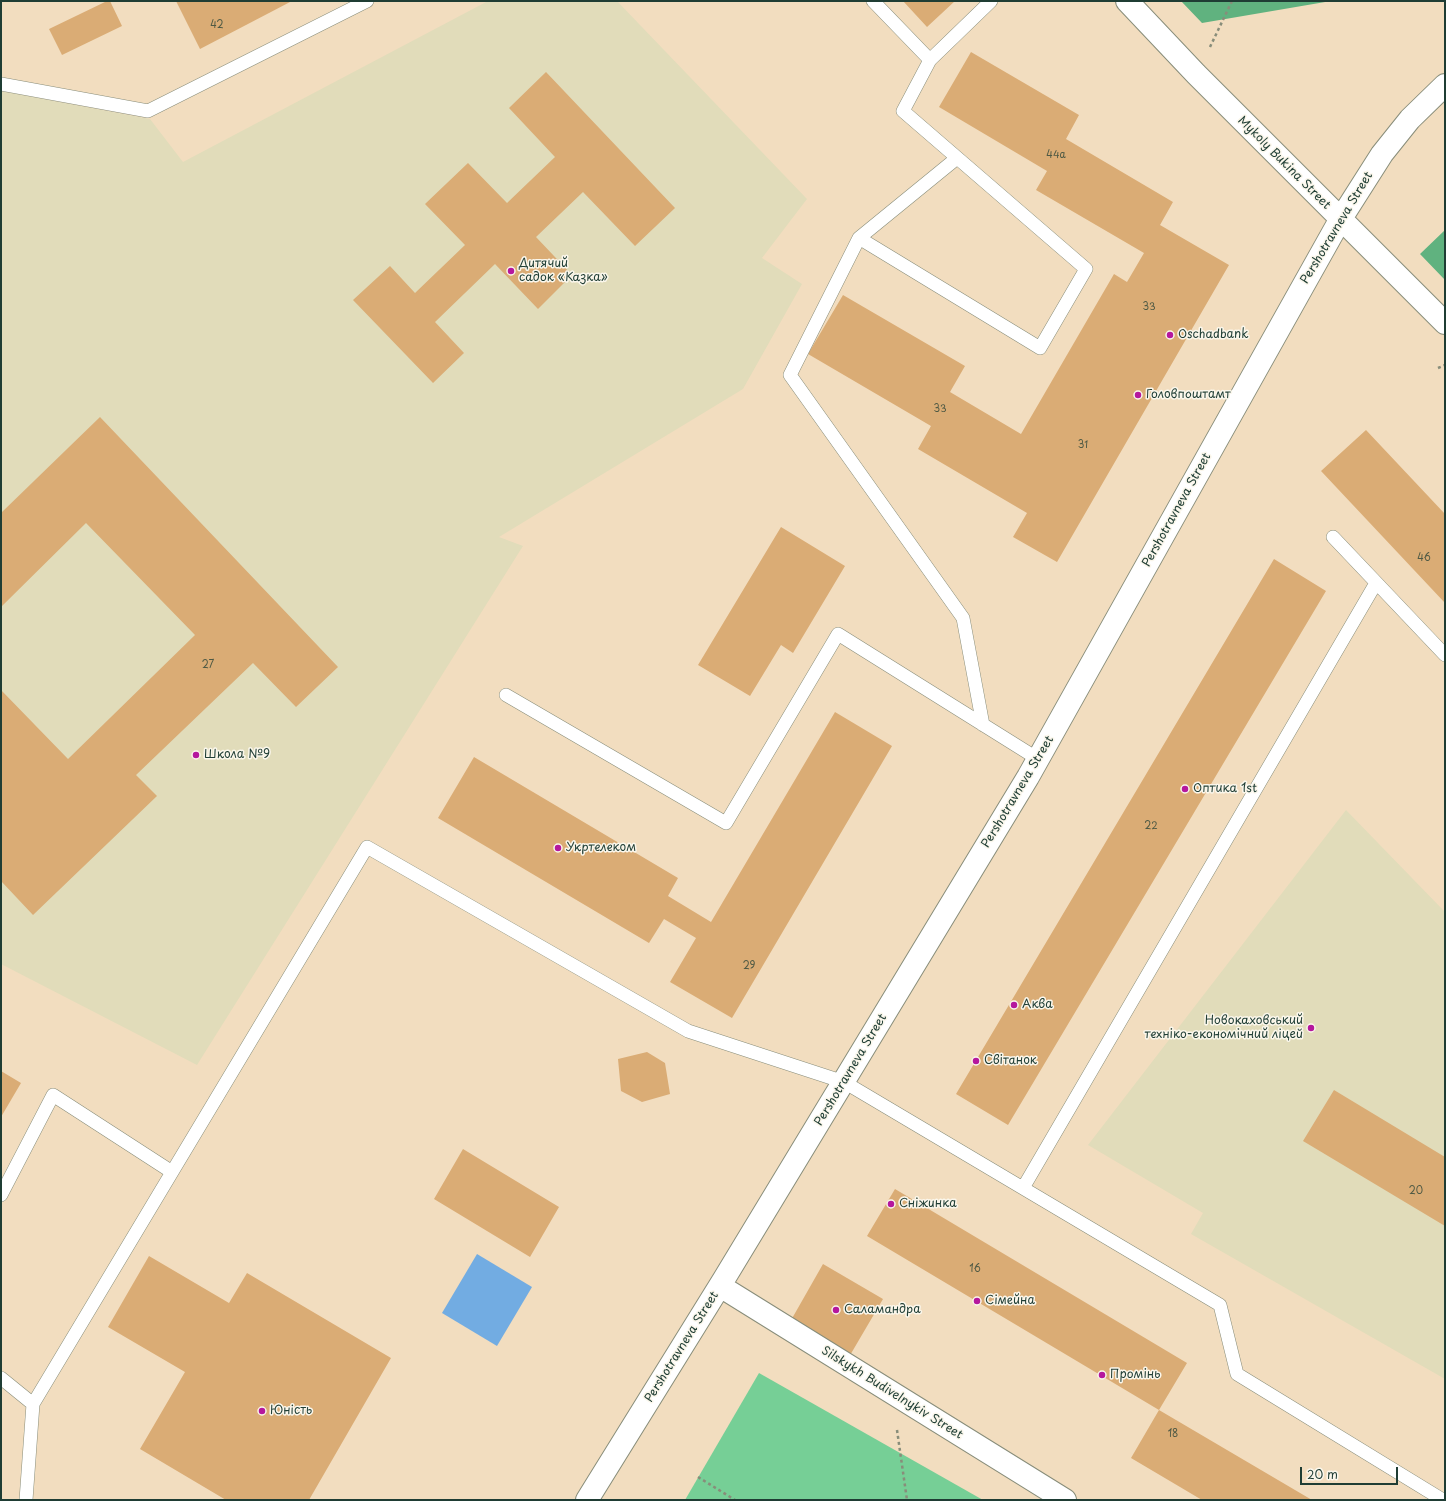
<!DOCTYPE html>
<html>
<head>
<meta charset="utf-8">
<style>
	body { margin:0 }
	#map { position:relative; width:1446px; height:1501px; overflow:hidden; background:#f2ddbf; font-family:"Playpen Sans",sans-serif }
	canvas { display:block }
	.frame { position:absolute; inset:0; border:2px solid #1f3d34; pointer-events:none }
	.scale { position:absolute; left:1300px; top:1467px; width:98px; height:18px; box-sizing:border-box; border:2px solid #1f3d34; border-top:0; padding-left:5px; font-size:12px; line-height:14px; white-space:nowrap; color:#1f3d34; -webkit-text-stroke:3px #fbf7ec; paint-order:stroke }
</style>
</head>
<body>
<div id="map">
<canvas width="1446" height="1501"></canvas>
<div class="frame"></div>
<div class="scale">20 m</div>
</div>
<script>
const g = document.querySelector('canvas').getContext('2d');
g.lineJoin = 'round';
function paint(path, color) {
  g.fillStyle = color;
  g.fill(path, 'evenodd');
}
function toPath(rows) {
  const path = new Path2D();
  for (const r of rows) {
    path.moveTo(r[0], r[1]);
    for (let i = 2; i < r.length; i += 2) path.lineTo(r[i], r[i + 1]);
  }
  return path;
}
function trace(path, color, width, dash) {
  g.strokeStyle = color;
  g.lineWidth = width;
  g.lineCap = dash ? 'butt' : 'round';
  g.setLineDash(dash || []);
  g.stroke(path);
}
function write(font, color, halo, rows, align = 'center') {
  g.font = font + ' "Playpen Sans",sans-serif';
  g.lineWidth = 3;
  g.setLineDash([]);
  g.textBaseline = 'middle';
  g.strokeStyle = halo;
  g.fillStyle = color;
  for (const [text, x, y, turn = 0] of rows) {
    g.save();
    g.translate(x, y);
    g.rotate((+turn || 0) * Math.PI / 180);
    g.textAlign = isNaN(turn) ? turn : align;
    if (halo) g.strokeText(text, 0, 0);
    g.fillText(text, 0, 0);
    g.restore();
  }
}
const built = toPath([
	[488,1,617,1,807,199,762,258,802,284,743,389,499,537,523,546,197,1065,1,964,1,91,150,119,183,162],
	[1346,810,1445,912,1445,1379,1191,1234,1203,1213,1088,1145]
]);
const green = toPath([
	[759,1373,983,1500,685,1500]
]);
const forest = toPath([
	[1181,1,1331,1,1202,23],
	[1445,230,1445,280,1420,254]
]);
const water = toPath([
	[477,1254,532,1287,497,1346,442,1313]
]);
const building = toPath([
	[107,1,110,1,122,26,62,55,49,29],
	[176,1,292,1,200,49],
	[903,1,955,1,927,27],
	[971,52,1079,115,1066,139,1173,202,1160,225,1229,265,1057,562,1013,537,1027,513,918,449,931,426,808,354,843,295,965,366,950,392,1021,434,1114,274,1127,282,1144,253,1036,190,1047,171,939,107],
	[546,72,675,208,635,246,583,192,536,237,572,275,538,309,495,264,435,322,464,353,433,383,353,300,390,266,415,293,465,245,425,204,468,163,507,203,555,157,509,108],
	[100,417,338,667,296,707,253,663,136,775,157,796,33,915,1,881,1,690,68,759,195,635,86,523,1,607,1,513],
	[1366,430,1445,514,1445,603,1321,471],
	[781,527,845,566,793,653,781,645,750,696,698,665],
	[1274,559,1326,591,1008,1125,956,1094],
	[835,712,892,746,732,1018,670,982,696,938,664,919,649,943,438,818,474,757,678,878,668,896,711,922],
	[647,1052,665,1063,670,1094,642,1102,621,1091,618,1059],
	[1,1071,21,1083,1,1117],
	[1334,1090,1445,1157,1445,1226,1303,1141],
	[463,1149,559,1207,530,1257,434,1199],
	[895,1189,1187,1363,1159,1410,867,1236],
	[149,1256,229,1303,247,1273,391,1358,309,1500,226,1500,140,1449,185,1372,108,1327],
	[823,1264,883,1299,849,1357,790,1322],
	[1159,1410,1312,1500,1202,1500,1131,1458]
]);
const path = toPath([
	[1210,47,1232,1],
	[1438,368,1445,365],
	[897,1430,907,1500],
	[698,1477,735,1500]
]);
const service = toPath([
	[873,1,930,60],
	[1,84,148,111,367,1],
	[957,158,859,238,790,375,963,618,983,725],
	[859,238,1040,348,1086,269,903,111,930,60,991,1],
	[1333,537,1445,655],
	[506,695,726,823,838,634,1038,759],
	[1023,1188,1376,583],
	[1,1195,53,1095,172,1172],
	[1,1378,33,1404],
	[26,1500,33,1404,367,847,688,1031,844,1082,1220,1305,1237,1374,1443,1500]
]);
const minor = toPath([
	[720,1286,1065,1500],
	[587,1500,724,1279,1028,777,1340,220]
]);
const tertiary = toPath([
	[1127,1,1196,74,1445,323],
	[1340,220,1382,154,1410,119,1445,85]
]);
const markers = [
	[511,271,4,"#b5179e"],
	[1170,335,4,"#b5179e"],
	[1138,395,4,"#b5179e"],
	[196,755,4,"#b5179e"],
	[1185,789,4,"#b5179e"],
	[558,848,4,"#b5179e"],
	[1014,1005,4,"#b5179e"],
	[1311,1028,4,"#b5179e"],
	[976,1061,4,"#b5179e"],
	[891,1204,4,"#b5179e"],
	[977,1301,4,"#b5179e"],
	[836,1310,4,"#b5179e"],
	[1102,1375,4,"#b5179e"],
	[262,1411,4,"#b5179e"]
];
const numberNames = [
	["42",217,25],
	["44а",1056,155],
	["33",1149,307],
	["33",940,409],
	["31",1083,445],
	["46",1424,558],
	["27",208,665],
	["22",1151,826],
	["29",749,966],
	["20",1416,1191],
	["16",975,1269],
	["18",1173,1434]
];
const streetNames = [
	["Mykoly Bukina Street",1284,163,45],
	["Pershotravneva Street",1337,228,-59],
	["Pershotravneva Street",1177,510,-61],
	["Pershotravneva Street",1018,792,-59],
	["Pershotravneva Street",851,1070,-59],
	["Pershotravneva Street",682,1347,-58],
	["Silskykh Budivelnykiv Street",892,1393,32]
];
const poiNames = [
	["Дитячий",519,264],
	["садок «Казка»",519,278],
	["Oschadbank",1178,335],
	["Головпоштамт",1146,395],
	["Школа №9",204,755],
	["Оптика 1st",1193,789],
	["Укртелеком",566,848],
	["Аква",1022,1005],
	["Новокаховський",1303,1021,"right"],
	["техніко-економічний ліцей",1303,1035,"right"],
	["Свiтанок",984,1061],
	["Сніжинка",899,1204],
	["Сімейна",985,1301],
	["Саламандра",844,1310],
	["Промiнь",1110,1375],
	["Юність",270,1411]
];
paint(built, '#e1dcba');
paint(green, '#76cf96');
paint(forest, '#60b27f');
paint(water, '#72ace2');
paint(building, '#daac75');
trace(service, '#888d7a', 14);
trace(minor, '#888d7a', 24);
trace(tertiary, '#888d7a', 24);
trace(path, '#888d7a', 2.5, [3, 3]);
trace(service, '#fff', 13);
trace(minor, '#fff', 22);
trace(tertiary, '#fff', 22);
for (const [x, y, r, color] of markers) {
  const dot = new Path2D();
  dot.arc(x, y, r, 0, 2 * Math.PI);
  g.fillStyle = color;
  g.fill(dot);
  trace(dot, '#fbf7ec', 1.5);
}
write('10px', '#4e5944', null, numberNames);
write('12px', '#1f3d34', '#fbf7ec', streetNames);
write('12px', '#1f3d34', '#fbf7ec', poiNames, 'left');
</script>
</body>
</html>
